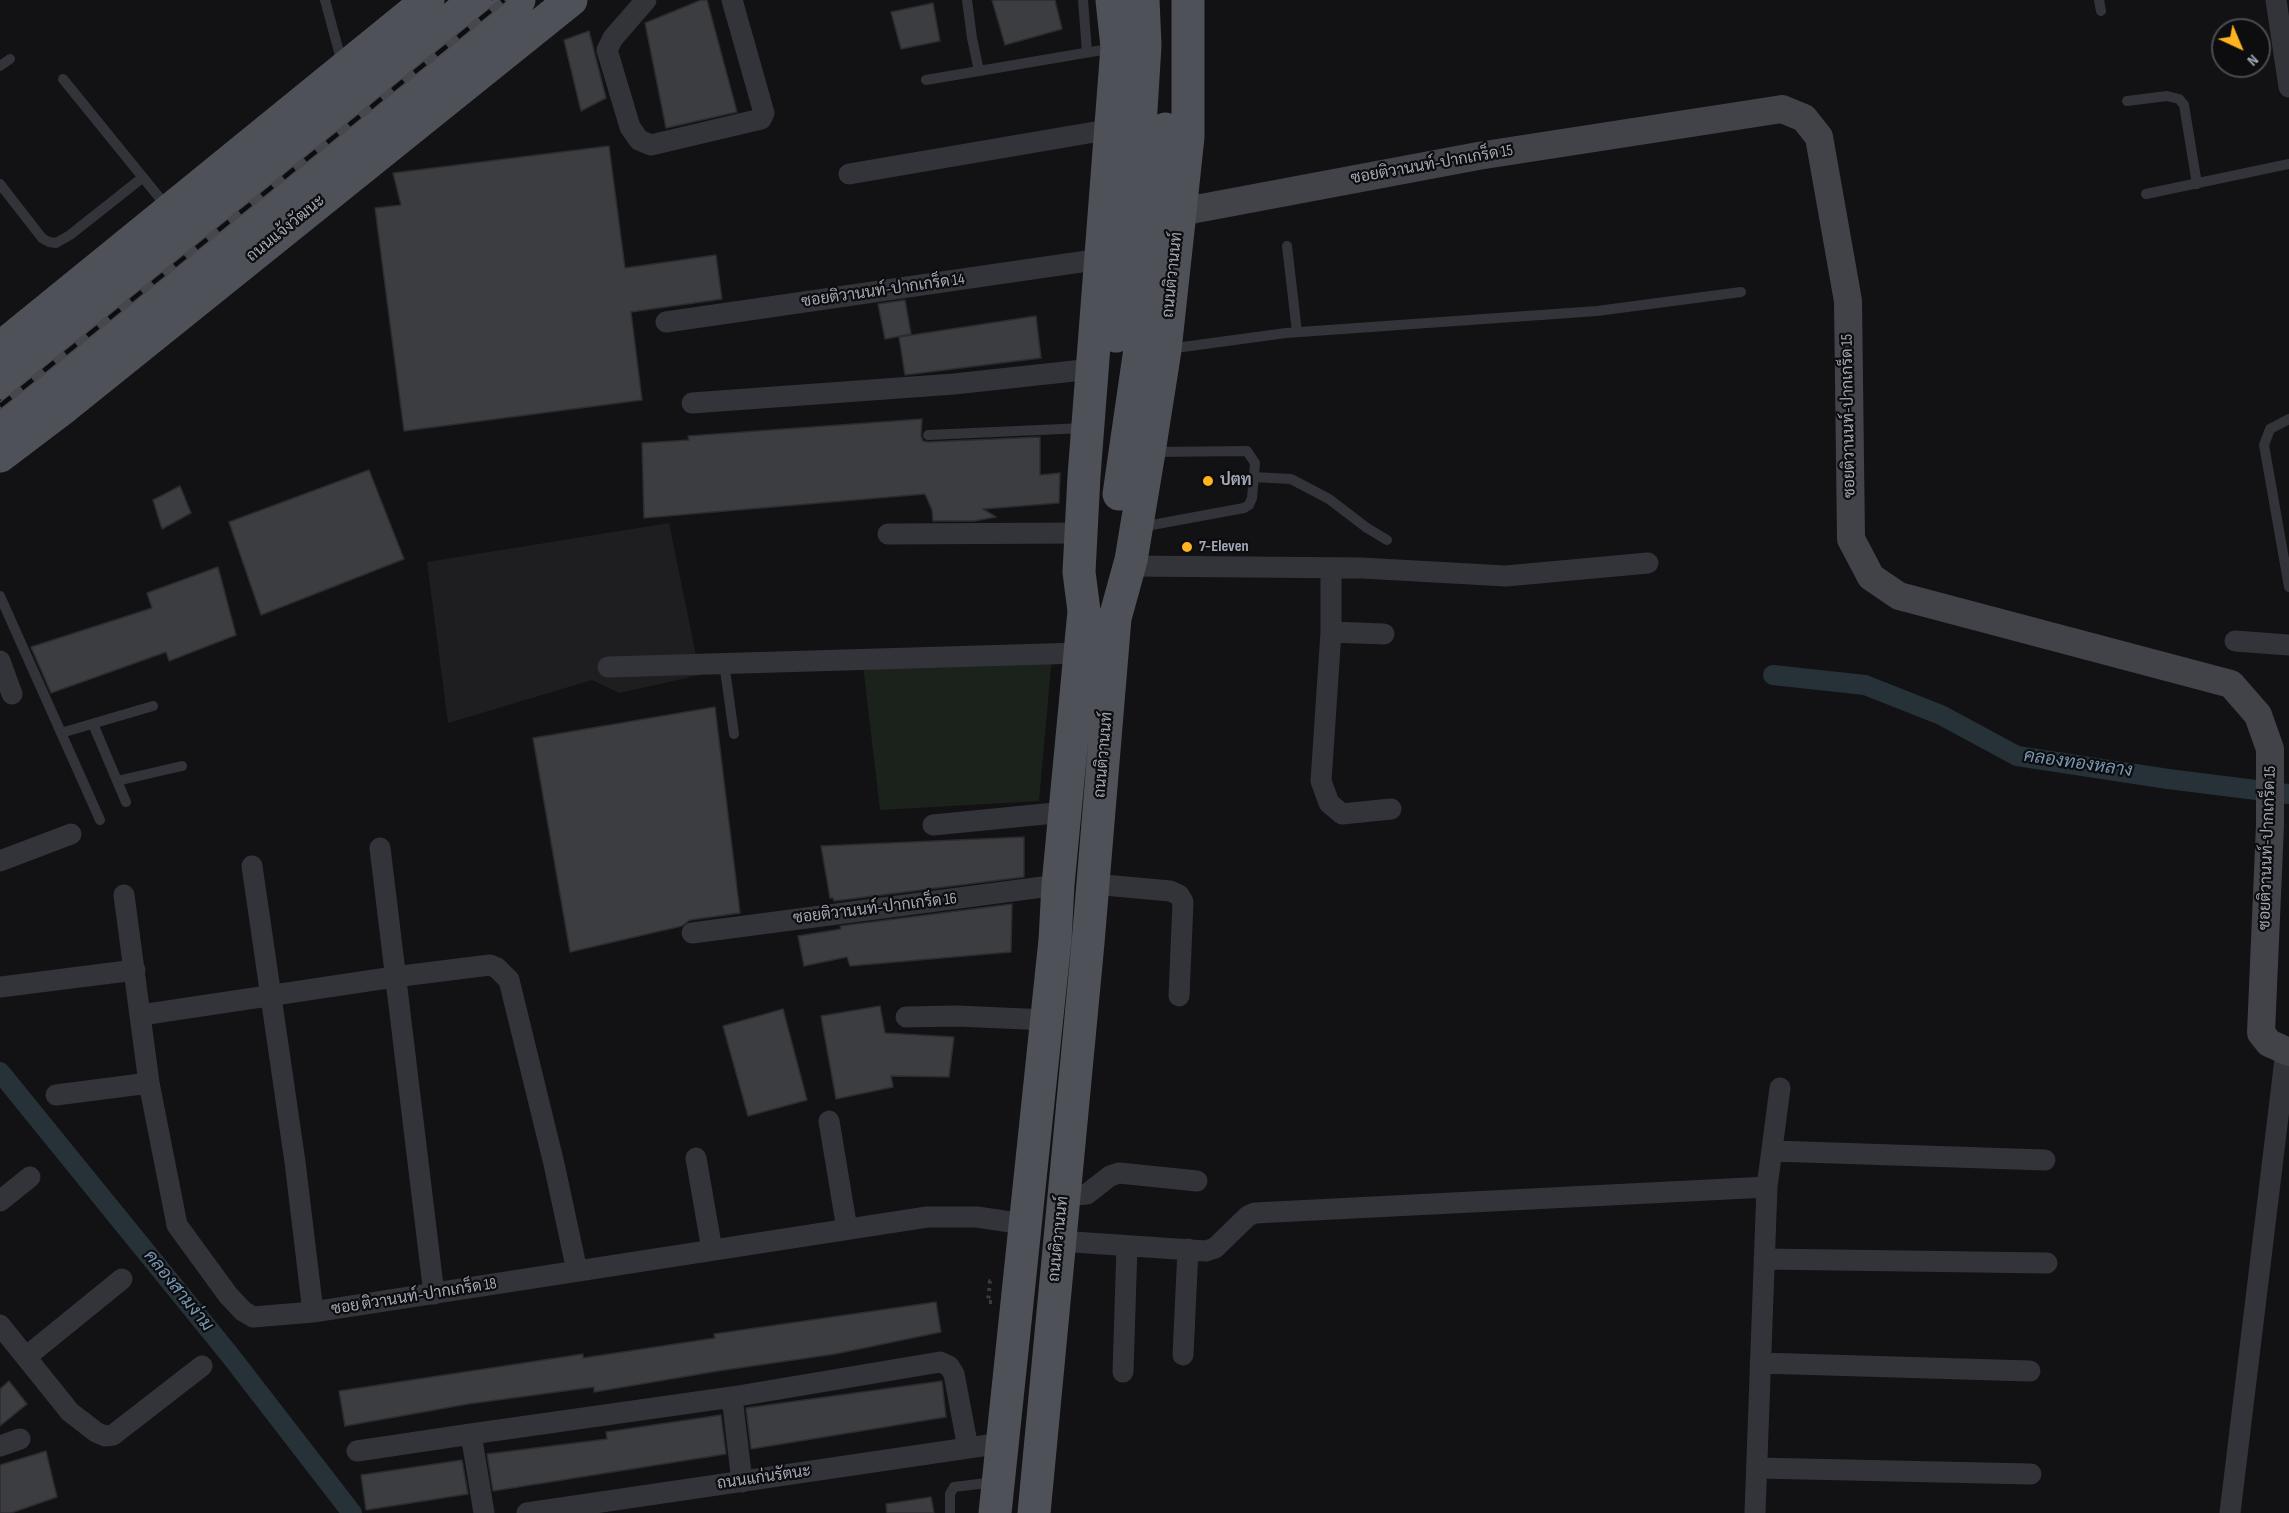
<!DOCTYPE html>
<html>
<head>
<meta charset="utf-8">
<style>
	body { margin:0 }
	#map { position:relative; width:2289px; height:1513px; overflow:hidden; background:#121214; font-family:"Sofia Sans Condensed",sans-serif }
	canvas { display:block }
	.north { position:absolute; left:2211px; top:18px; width:60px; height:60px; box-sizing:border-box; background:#0d0d0f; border:2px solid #494b51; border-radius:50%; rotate:136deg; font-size:16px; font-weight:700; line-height:24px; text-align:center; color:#a2a8b5 }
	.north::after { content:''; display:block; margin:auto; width:21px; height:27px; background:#ffb31f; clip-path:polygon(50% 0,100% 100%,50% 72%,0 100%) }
</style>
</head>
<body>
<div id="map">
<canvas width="2289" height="1513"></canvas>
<div class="north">N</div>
</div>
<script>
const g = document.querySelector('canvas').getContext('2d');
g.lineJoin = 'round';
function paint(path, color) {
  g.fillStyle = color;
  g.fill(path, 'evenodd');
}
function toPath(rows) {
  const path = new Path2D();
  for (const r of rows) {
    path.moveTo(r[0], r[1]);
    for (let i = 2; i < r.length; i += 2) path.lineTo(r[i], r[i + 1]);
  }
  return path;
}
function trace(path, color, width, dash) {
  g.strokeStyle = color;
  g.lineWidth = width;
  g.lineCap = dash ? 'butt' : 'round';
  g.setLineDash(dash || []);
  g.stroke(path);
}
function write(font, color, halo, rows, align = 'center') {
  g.font = font + ' "Sofia Sans Condensed",Sarabun,sans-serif';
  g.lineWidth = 4.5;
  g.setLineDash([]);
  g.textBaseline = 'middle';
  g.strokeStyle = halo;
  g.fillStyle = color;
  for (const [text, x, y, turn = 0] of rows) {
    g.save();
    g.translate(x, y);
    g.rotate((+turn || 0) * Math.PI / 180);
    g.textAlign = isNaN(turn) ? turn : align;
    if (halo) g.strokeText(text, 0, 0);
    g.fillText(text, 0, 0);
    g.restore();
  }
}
const built = toPath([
	[669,523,700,675,619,693,592,680,448,723,427,562]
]);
const green = toPath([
	[1052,656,1039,801,880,810,863,665]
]);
const canal = toPath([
	[1773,675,1865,685,1941,715,2017,756,2168,779,2289,794],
	[0,1072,229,1354,352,1513]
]);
const building = toPath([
	[701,0,707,0,737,112,666,128,645,23,701,0],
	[992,0,1055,0,1062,29,1005,45,992,0],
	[933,3,940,41,901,49,891,12,933,3],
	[589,31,606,98,581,111,564,40,589,31],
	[609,146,625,268,716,255,722,299,631,312,642,400,404,431,375,208,401,205,393,173,609,146],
	[905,300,911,334,885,339,878,304,905,300],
	[1036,316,1041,358,905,375,899,337,1036,316],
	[922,419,921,436,923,441,928,442,1040,437,1040,475,1060,473,1059,503,983,509,996,517,974,521,933,521,932,510,925,494,644,518,642,443,689,440,688,436,922,419],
	[369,470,404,559,261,615,229,522,369,470],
	[180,486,191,513,162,529,153,500,180,486],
	[218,567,236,635,169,661,166,652,51,693,31,647,152,608,147,593,218,567],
	[715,707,740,913,690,920,682,926,570,952,533,738,715,707],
	[1024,837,1024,877,834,901,833,898,830,898,821,846,1024,837],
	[1012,904,1011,952,850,966,847,957,804,966,798,936,841,929,840,926,1012,904],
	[880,1006,885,1033,954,1037,949,1077,891,1076,893,1087,836,1099,821,1016,880,1006],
	[783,1009,807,1100,748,1116,723,1026,783,1009],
	[936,1302,941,1332,835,1354,718,1371,594,1392,594,1387,468,1404,345,1426,339,1391,583,1354,583,1358,715,1338,714,1334,936,1302],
	[9,1381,27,1404,0,1426,0,1389,9,1381],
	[942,1381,946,1417,751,1449,746,1408,942,1381],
	[721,1415,726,1454,493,1491,487,1454,607,1439,606,1432,721,1415],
	[46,1451,57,1497,11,1513,0,1513,0,1465,46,1451],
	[462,1460,468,1494,366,1510,361,1475,462,1460],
	[931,1497,934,1513,887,1513,886,1504,931,1497]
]);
const path = toPath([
	[992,1302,988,1302,990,1281,994,1281]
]);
const lane = toPath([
	[325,0,342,63],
	[967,0,972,38,979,71],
	[1083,0,1087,52],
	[2099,0,2101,11],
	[0,66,10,59],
	[63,79,167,207],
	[926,80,1114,48],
	[2127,101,2167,96,2179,99,2184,105,2197,184],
	[0,184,42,238,49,242,56,243,70,235,142,178],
	[2146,194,2289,164],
	[1287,246,1297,332],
	[1168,349,1286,333,1597,311,1741,292],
	[2289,419,2270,429,2264,445,2289,587],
	[928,435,1084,428],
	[1254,477,1291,479,1329,499,1367,528,1387,540],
	[1141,527,1244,508,1249,505,1252,498,1255,463,1247,451,1154,452],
	[0,596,100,820],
	[724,663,734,734],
	[93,724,126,802],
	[61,733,153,706],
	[117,781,182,766],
	[950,1513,950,1494,954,1487,995,1482]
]);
const street = toPath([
	[646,0,613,38,607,50,630,127,639,140,651,145,761,119,764,113,732,0],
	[2276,0,2289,87],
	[849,174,1112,129],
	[666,322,1101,259],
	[692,403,954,384,1092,369],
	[888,534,1081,533],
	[1130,566,1362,568,1506,576,1648,563],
	[1331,568,1331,632,1321,781,1329,803,1342,814,1391,809],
	[1331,632,1384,634],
	[2235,641,2289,645],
	[0,661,12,694],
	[608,667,1080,653],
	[933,825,1065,812],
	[380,848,434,1294],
	[0,861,71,834],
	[252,866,295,1162,313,1312],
	[1093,884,1170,891,1179,895,1183,902,1179,996],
	[124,895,149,1083,177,1225,228,1295,243,1311,253,1317,313,1312,927,1217,977,1217,1024,1224],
	[692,933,1058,885],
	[0,987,135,970],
	[141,1015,394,977,490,965,497,968,509,980,554,1164,577,1271],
	[906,1017,957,1016,1047,1020],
	[56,1095,149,1083],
	[829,1121,847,1229],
	[1773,1151,2045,1160],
	[696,1158,712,1250],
	[1063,1196,1087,1194,1110,1176,1119,1173,1197,1181],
	[0,1201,30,1177],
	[1059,1241,1206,1251,1215,1248,1248,1216,1255,1213,1767,1187],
	[1764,1259,2047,1263],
	[0,1325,70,1412,96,1432,105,1436,113,1435,202,1366],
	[1183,1355,1188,1249],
	[26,1357,122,1279],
	[1760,1363,2030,1371],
	[1123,1372,1127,1246],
	[732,1397,742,1482],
	[471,1434,732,1397,940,1362,949,1366,954,1374,968,1448],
	[0,1446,20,1439],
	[357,1451,471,1434,484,1513],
	[1757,1468,2031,1474],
	[527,1513,1002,1443],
	[1755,1513,1767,1187,1780,1088],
	[2230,1513,2286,1051]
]);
const secondary = toPath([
	[1180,212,1478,156,1782,109,1804,118,1819,137,1848,301,1851,539,1871,577,1899,596,2231,684,2258,715,2270,749,2270,825,2261,1033,2269,1043,2289,1052]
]);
const primary = toPath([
	[1116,336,1139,143,1145,45,1143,0],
	[0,348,428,0],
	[0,383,475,0],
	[0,423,85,350,519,0],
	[0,456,66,406,571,0],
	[1119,494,1143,328,1165,129],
	[995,1513,1055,940,1058,885,1084,611,1079,572,1084,476,1117,47,1112,0],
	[1034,1513,1088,943,1115,618,1131,560,1149,452,1165,350,1180,212,1188,137,1188,0]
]);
const rail = toPath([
	[0,406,504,0]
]);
const markers = [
	[1208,481,6,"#ffb31f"],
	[1187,547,6,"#ffb31f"]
];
const streetNames = [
	["ซอยติวานนท์-ปากเกร็ด 15",1432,165,-10],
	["ถนนแจ้งวัฒนะ",286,229,-39],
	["ถนนติวานนท์",1173,275,-84],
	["ซอยติวานนท์-ปากเกร็ด 14",883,291,-8],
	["ซอยติวานนท์-ปากเกร็ด 15",1849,416,-91],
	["ถนนติวานนท์",1104,755,-85],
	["ซอยติวานนท์-ปากเกร็ด 15",2268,848,-88],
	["ซอยติวานนท์-ปากเกร็ด 16",875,909,-7],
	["ถนนติวานนท์",1059,1239,-84],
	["ซอย ติวานนท์-ปากเกร็ด 18",414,1297,-9],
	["ถนนแก่นรัตนะ",764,1478,-8]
];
const poiNames = [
	["ปตท",1220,481],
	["7-Eleven",1199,547]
];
const waterNames = [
	["คลองทองหลาง",2078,764,8],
	["คลองสามง่าม",178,1291,51]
];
paint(built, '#1e1e21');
paint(green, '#1a221b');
trace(canal, '#273138', 20);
paint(building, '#3c3d41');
trace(building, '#2c2c30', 1.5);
trace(path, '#393b40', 4, [3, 4.5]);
trace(lane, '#333439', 10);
trace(street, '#333439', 21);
trace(secondary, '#414349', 28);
trace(primary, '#4e5158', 33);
trace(rail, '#46484e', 7);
trace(rail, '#0d0d0f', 4.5, [14]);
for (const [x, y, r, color] of markers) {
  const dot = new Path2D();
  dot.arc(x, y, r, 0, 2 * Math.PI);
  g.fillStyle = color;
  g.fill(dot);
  trace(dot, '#0d0d0f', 2);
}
write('16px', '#a2a8b5', '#0d0d0f', streetNames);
write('bold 16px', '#a2a8b5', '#0d0d0f', poiNames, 'left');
write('italic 18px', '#7697b4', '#0d0d0f', waterNames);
</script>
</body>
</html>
